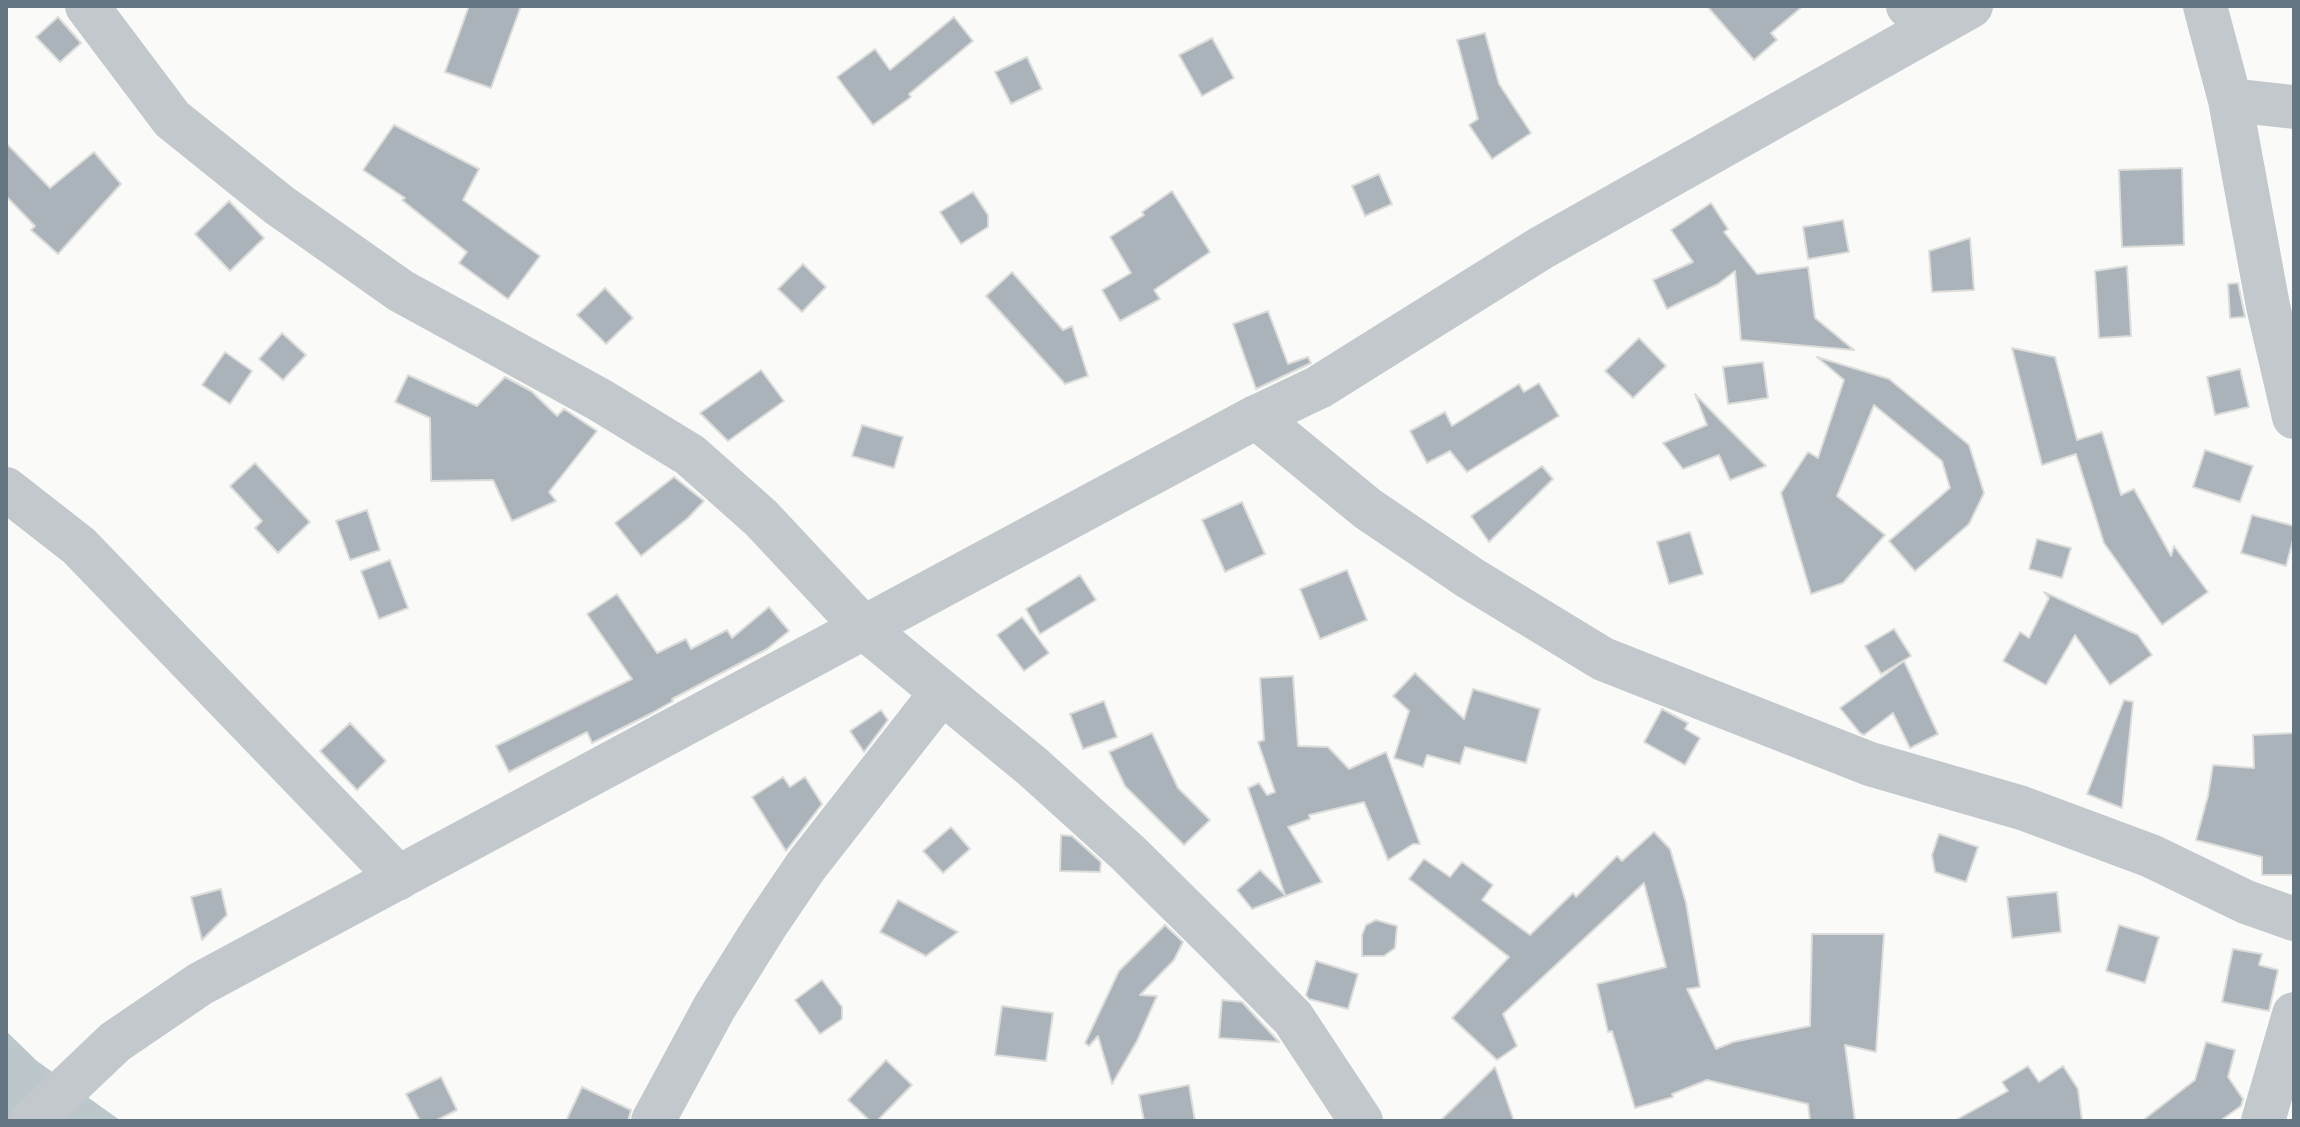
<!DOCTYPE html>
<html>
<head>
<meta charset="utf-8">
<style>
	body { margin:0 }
	#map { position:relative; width:2300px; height:1127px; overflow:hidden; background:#fafaf8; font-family:"IBM Plex Sans",sans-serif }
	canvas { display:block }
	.frame { position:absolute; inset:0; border:8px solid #657683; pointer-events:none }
</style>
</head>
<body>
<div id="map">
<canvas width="2300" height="1127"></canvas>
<div class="frame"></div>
</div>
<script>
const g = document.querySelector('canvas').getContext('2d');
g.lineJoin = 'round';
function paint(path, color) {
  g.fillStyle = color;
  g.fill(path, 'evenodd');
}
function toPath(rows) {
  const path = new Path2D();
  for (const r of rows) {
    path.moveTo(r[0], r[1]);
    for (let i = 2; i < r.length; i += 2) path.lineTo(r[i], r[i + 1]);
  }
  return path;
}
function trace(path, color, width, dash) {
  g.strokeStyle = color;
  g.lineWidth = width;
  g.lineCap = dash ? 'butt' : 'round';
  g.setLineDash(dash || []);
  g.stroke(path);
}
const water = toPath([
	[6,1031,37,1061,121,1121,6,1121]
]);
const building = toPath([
	[469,6,521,6,491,88,445,72,469,6],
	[1707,6,1803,6,1771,33,1777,40,1754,60,1707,6],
	[58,17,81,43,60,62,36,37,58,17],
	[954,17,973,41,909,94,911,97,873,125,837,77,875,49,890,70,954,17],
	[1485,33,1499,84,1531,133,1492,159,1469,125,1478,119,1457,40,1485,33],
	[1212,38,1234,78,1202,96,1179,55,1212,38],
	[1027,57,1042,89,1011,104,995,72,1027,57],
	[394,125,479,169,463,200,540,256,508,299,459,263,467,252,402,200,405,198,363,170,394,125],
	[6,143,50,188,94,152,121,184,58,254,31,230,35,226,6,196,6,143],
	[2182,168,2184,245,2122,247,2119,170,2182,168],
	[1379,174,1392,204,1365,216,1352,186,1379,174],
	[1172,191,1210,252,1154,290,1160,299,1120,321,1102,290,1131,273,1110,237,1144,215,1142,212,1172,191],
	[973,192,988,215,988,227,961,244,940,212,973,192],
	[229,201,264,238,230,271,195,234,229,201],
	[1711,203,1728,229,1724,232,1757,274,1808,267,1815,318,1854,350,1741,340,1735,271,1718,284,1667,309,1653,280,1693,262,1671,230,1711,203],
	[1843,220,1849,252,1808,259,1803,227,1843,220],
	[1970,238,1974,290,1932,292,1929,251,1970,238],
	[803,264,826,287,802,312,778,289,803,264],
	[2127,266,2131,336,2099,338,2095,271,2127,266],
	[1012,272,1063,330,1072,326,1088,376,1065,384,986,296,1012,272],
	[2238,283,2245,317,2230,318,2228,284,2238,283],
	[605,288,633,318,606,344,577,315,605,288],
	[1268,311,1288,364,1308,357,1311,363,1256,389,1233,324,1268,311],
	[282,333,306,355,283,380,259,359,282,333],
	[1639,338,1666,366,1633,398,1605,371,1639,338],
	[2012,348,2055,357,2077,440,2102,432,2121,495,2134,489,2171,556,2174,546,2208,592,2162,625,2104,543,2076,454,2042,465,2012,348],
	[225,352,252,371,230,404,202,385,225,352],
	[1817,357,1889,379,1969,445,1984,493,1969,524,1915,571,1889,541,1950,488,1942,461,1874,405,1837,496,1885,535,1843,583,1811,594,1781,493,1808,452,1818,458,1844,380,1817,357],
	[1763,362,1768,398,1728,404,1723,367,1763,362],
	[2240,369,2249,407,2215,415,2207,377,2240,369],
	[761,370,784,401,728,441,700,413,761,370],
	[408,375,477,406,505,377,531,391,557,416,564,409,597,431,549,492,556,501,512,521,493,480,431,481,430,418,395,402,408,375],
	[1539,383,1559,416,1467,472,1450,451,1427,463,1410,431,1445,412,1452,426,1519,384,1524,392,1539,383],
	[1695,394,1720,420,1766,466,1730,480,1719,455,1683,469,1663,443,1707,425,1695,394],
	[862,425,903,437,894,468,852,456,862,425],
	[2205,450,2253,466,2240,502,2193,487,2205,450],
	[255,463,310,522,278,553,255,528,262,521,230,486,255,463],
	[1542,466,1553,479,1489,542,1471,516,1542,466],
	[674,477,704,501,688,518,641,556,615,523,674,477],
	[1242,502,1265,554,1225,572,1202,520,1242,502],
	[367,510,380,550,350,560,336,521,367,510],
	[2252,515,2294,526,2294,536,2286,566,2241,553,2252,515],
	[1690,532,1703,574,1669,584,1657,542,1690,532],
	[2037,539,2071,548,2062,578,2029,569,2037,539],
	[390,560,408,608,379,619,361,571,390,560],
	[1347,570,1367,620,1320,639,1300,589,1347,570],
	[1080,575,1096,600,1040,634,1026,609,1080,575],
	[2044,592,2138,635,2152,655,2110,685,2075,635,2046,685,2003,661,2020,632,2029,638,2049,598,2044,592],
	[617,594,657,653,686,639,691,649,727,630,732,638,769,607,789,631,767,649,672,699,673,701,652,713,592,743,587,732,509,772,496,746,632,679,587,614,617,594],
	[1022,617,1049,653,1024,671,997,635,1022,617],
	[1894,629,1911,656,1881,674,1865,646,1894,629],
	[1904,661,1938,734,1910,748,1893,713,1864,735,1860,733,1840,708,1904,661],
	[1415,673,1464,719,1473,689,1540,709,1526,763,1465,747,1460,764,1427,755,1423,767,1394,758,1409,711,1393,696,1415,673],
	[1293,676,1298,746,1328,747,1349,769,1386,752,1420,844,1413,844,1388,860,1364,802,1309,815,1310,819,1288,827,1322,882,1252,909,1237,890,1260,870,1285,895,1248,788,1259,783,1267,795,1275,792,1258,742,1264,740,1260,678,1293,676],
	[2124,700,2133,702,2122,808,2087,794,2124,700],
	[1104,701,1117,737,1083,749,1070,714,1104,701],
	[1662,709,1688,723,1685,729,1700,738,1685,765,1644,742,1662,709],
	[881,710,888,720,864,752,850,731,881,710],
	[350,723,386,761,357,790,320,751,350,723],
	[1152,733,1178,788,1210,820,1184,845,1125,786,1109,752,1152,733],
	[2294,733,2294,875,2262,875,2262,857,2196,840,2208,796,2213,765,2254,768,2253,735,2294,733],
	[783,777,790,787,805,777,822,804,786,851,752,797,783,777],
	[951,827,970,849,943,873,923,851,951,827],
	[1654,832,1670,849,1686,903,1700,987,1687,989,1716,1049,1733,1042,1810,1026,1812,934,1884,934,1876,1052,1845,1045,1855,1121,1810,1121,1808,1104,1707,1080,1672,1094,1673,1097,1635,1108,1612,1031,1608,1032,1597,984,1666,967,1644,883,1503,1014,1517,1046,1497,1060,1452,1018,1509,957,1409,879,1424,859,1450,877,1462,862,1493,885,1482,900,1530,935,1573,893,1576,897,1617,856,1622,861,1654,832],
	[1939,834,1978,847,1966,882,1935,872,1932,855,1939,834],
	[1061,835,1072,836,1101,862,1100,872,1060,871,1061,835],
	[221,889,227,915,202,940,191,897,221,889],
	[2057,892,2061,932,2012,938,2007,897,2057,892],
	[898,900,958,932,926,956,880,932,898,900],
	[1376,920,1397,926,1395,948,1384,956,1362,956,1362,935,1366,925,1376,920],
	[1165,925,1183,942,1174,960,1140,995,1157,996,1137,1041,1112,1084,1098,1036,1089,1046,1085,1043,1119,971,1165,925],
	[2119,925,2159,937,2145,983,2106,971,2119,925],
	[2233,949,2262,954,2259,965,2278,970,2269,1011,2222,1002,2233,949],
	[1316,961,1358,974,1348,1009,1309,999,1306,995,1316,961],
	[822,980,842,1007,842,1019,820,1034,795,1000,822,980],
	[1222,1000,1242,1002,1279,1042,1219,1038,1222,1000],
	[1002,1006,1053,1013,1046,1061,995,1055,1002,1006],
	[2206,1042,2235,1050,2228,1077,2243,1099,2241,1106,2220,1121,2142,1121,2195,1080,2206,1042],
	[886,1060,912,1085,877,1121,870,1121,848,1100,886,1060],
	[2028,1066,2039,1082,2063,1066,2078,1089,2082,1121,1954,1121,2008,1091,2002,1082,2028,1066],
	[1495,1067,1514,1121,1440,1121,1495,1067],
	[441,1077,457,1110,435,1121,420,1121,406,1094,441,1077],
	[1189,1085,1195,1121,1144,1121,1139,1095,1189,1085],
	[582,1087,631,1110,628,1121,566,1121,582,1087]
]);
const minor = toPath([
	[87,6,172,119,279,205,401,291,600,400,690,455,761,518,863,627,1033,767,1128,853,1221,945,1293,1018,1361,1121],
	[1908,6,1932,27],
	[2205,6,2230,100,2268,306,2294,417],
	[2230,100,2294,107],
	[1256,417,1368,509,1470,578,1603,659,1870,764,2022,808,2151,856,2246,902,2294,919],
	[6,489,79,546,399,878],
	[653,1121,714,1008,766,925,806,866,942,692],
	[2263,1121,2294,1014]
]);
const tertiary = toPath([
	[32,1121,115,1042,200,984,1256,417,1319,387,1541,248,1971,6]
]);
paint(water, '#bbc7cb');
paint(building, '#aab3b9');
trace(building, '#dcdcda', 2);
trace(minor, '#c3c8cc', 44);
trace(tertiary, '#c3c8cc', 44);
</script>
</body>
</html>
